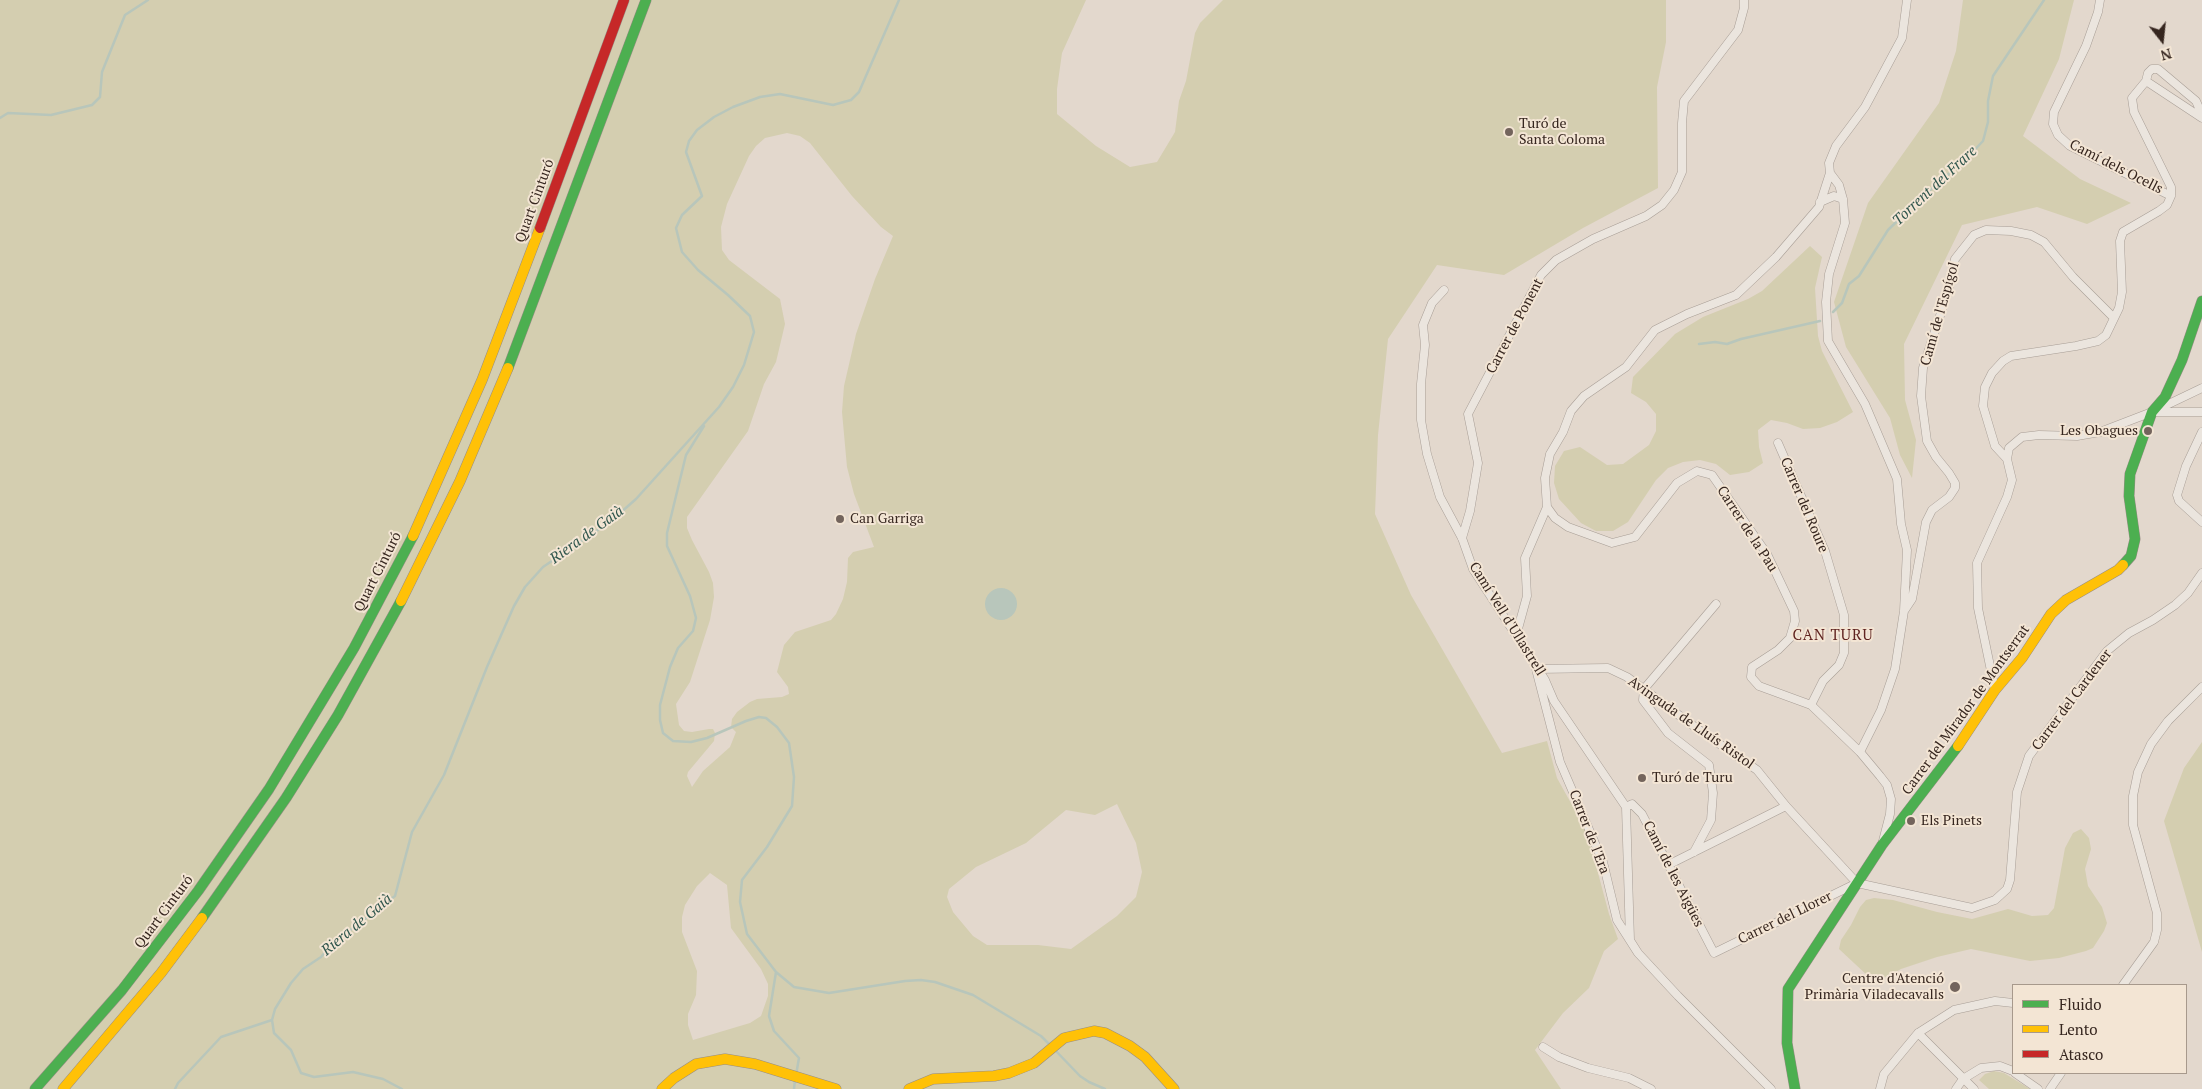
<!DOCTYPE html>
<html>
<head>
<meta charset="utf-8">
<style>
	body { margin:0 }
	#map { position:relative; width:2202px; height:1089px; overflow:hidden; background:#e3d8cd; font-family:"PT Serif",serif }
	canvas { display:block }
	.legend { position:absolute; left:2012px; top:984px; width:175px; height:90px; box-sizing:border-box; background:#f3e5d4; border:1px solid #a7998c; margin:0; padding:6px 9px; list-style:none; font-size:15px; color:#36261f }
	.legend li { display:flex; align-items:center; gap:10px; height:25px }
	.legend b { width:25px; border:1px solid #a7998c }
	.north { position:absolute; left:2137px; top:15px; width:50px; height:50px; -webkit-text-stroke:4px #f3e5d4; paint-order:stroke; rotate:164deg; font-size:14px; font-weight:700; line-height:20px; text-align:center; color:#36261f }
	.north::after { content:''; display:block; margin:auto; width:18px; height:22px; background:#36261f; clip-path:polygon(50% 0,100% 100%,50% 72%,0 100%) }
</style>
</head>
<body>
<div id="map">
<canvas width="2202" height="1089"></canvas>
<ul class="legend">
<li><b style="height:6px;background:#4caf50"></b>Fluido</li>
<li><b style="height:6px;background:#ffc107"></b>Lento</li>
<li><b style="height:6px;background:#c62828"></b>Atasco</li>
</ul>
<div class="north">N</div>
</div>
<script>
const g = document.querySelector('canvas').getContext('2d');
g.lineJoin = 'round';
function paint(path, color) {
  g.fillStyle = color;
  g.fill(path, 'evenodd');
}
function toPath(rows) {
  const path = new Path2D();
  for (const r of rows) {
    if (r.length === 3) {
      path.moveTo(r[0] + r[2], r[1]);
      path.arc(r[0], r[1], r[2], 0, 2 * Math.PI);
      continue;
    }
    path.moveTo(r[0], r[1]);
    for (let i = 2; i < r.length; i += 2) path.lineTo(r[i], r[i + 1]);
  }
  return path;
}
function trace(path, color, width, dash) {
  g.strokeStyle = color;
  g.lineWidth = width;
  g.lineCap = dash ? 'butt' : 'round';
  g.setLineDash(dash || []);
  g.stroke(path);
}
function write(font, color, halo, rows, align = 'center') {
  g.font = font + ' "PT Serif",serif';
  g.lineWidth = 4;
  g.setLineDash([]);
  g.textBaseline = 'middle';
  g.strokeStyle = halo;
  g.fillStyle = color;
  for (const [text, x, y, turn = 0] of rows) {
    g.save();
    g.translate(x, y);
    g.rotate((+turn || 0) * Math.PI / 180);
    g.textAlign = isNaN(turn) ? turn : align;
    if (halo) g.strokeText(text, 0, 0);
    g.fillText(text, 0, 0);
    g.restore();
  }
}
const green = toPath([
	[0,0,1086,0,1062,53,1057,89,1057,114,1096,146,1130,167,1157,162,1175,132,1179,101,1186,81,1195,33,1200,23,1223,0,1666,0,1666,42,1657,87,1658,188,1583,228,1504,275,1437,265,1388,339,1378,435,1375,514,1411,595,1502,753,1547,741,1557,778,1587,832,1609,914,1618,939,1604,951,1589,988,1563,1013,1535,1050,1561,1089,0,1089],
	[787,133,800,136,810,143,852,196,881,227,893,236,875,279,856,334,844,386,842,412,847,467,854,494,874,547,853,552,848,558,847,582,843,599,836,614,831,620,795,632,784,645,777,672,788,687,789,694,782,697,757,699,750,702,737,712,732,719,731,727,736,732,730,747,703,771,692,787,687,776,688,772,714,741,715,733,713,729,709,729,692,732,684,731,679,725,676,704,690,682,710,620,714,597,713,583,709,572,692,540,687,528,687,517,748,431,764,384,776,362,785,324,780,299,729,260,722,250,721,227,727,204,749,156,756,146,765,138],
	[1117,804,1136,843,1142,872,1136,897,1117,916,1071,949,1038,945,987,945,973,936,953,912,947,897,949,889,976,867,1026,843,1066,810,1095,815],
	[710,873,727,885,731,928,761,969,768,984,768,996,761,1016,750,1023,693,1040,688,1025,688,1014,696,995,697,971,682,932,682,917,685,905,697,886],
	[1963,0,2074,0,2059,59,2023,136,2080,179,2131,203,2087,224,2037,207,1962,225,1904,344,1905,400,1916,440,1912,478,1900,455,1890,418,1846,347,1834,302,1868,203,1939,103,1956,51],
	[1810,246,1822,257,1815,288,1818,336,1822,351,1853,412,1837,422,1820,428,1803,429,1787,423,1771,420,1758,430,1759,447,1763,463,1749,472,1730,475,1716,464,1700,460,1683,462,1668,468,1656,480,1628,522,1613,531,1596,531,1581,523,1559,499,1554,483,1555,466,1564,451,1580,447,1607,465,1623,464,1649,445,1656,431,1656,414,1646,402,1631,393,1633,377,1675,334,1703,317,1748,299,1762,291],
	[2202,742,2202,952,2164,821,2184,768],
	[2081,829,2089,838,2091,849,2085,869,2088,886,2102,907,2107,923,2104,931,2093,948,2086,951,2059,958,2030,961,1971,949,1937,957,1901,969,1878,981,1869,977,1839,949,1841,940,1851,925,1860,907,1866,900,1874,898,1893,900,1937,912,1972,919,2008,909,2032,916,2048,915,2054,908,2065,848,2073,833],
	[1994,1071,2004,1073,2030,1089,1989,1089,1979,1080,1985,1074]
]);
const water = toPath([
	[1001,604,16]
]);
const stream = toPath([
	[0,118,8,113,51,115,92,105,100,97,102,72,125,15,148,0],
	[1833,312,1842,303,1849,284,1859,276,1888,230,1923,196,1964,161,1983,141,1988,122,1988,101,1993,76,2044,0],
	[1699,344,1715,342,1727,344,1741,339,1820,321],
	[704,426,686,455,667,533,667,546,690,596,696,618,693,631,678,648,670,667,660,705,660,720,663,733,673,741,691,742,707,738,746,721,759,717,766,718,777,727,789,743,794,777,792,806,767,847,742,880,740,902,747,934,776,972,794,987,829,993,905,981,921,980,935,982,973,995,1041,1036,1050,1045],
	[776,972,769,1016,774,1031,799,1058,796,1075],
	[1054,1049,1080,1076,1089,1082,1105,1089],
	[175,1089,178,1083,221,1037,272,1020],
	[402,1089,383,1079,353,1072,314,1077,301,1073,291,1050,274,1033,272,1020,275,1009,291,983,303,969,321,957,332,944,395,896,412,832,444,775,487,667,514,606,525,587,543,567,611,521,636,499,719,407,733,387,744,365,754,332,750,316,728,295,698,270,682,252,676,228,682,215,702,196,686,152,689,141,697,130,714,117,733,107,760,97,780,94,833,105,851,100,859,92,899,0],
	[794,1089,795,1080]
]);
const street = toPath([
	[2100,0,2098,12,2086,46,2054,112,2053,124,2058,135,2070,146,2171,196],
	[2146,81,2148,73,2152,69,2158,69,2196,101,2199,108,2198,115],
	[1820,202,1834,196,1843,199],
	[1444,290,1432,303,1423,325,1425,345,1421,384,1421,420,1427,454,1440,497,1462,538,1473,569,1545,680,1554,701,1626,807,1630,940],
	[2154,412,2202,412],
	[2202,432,2186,466,2177,495,2179,501,2202,522],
	[1778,443,1825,551,1844,615,1844,653,1839,665,1823,681,1811,705],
	[2007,459,1995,446,1983,406,1985,387,1992,373,2003,361,2011,356,2076,346,2098,341,2106,335,2119,308,2122,292,2120,241,2123,232,2159,211,2167,205,2171,196,2171,187,2134,112,2132,98,2146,81,2202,118],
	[1547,507,1555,518,1568,527,1612,543,1635,537,1677,483,1697,471,1712,475,1767,554,1794,611,1795,621,1790,638,1778,650,1752,667,1751,677,1759,686,1811,705,1860,752,1880,776,1887,785,1891,799,1890,814,1883,841],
	[1462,538,1470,511,1478,463,1468,414,1541,275,1556,260,1593,239,1646,216,1662,205,1674,190,1682,172,1682,123,1684,101,1738,30,1744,8,1744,0],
	[1904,611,1912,599,1926,522,1932,510,1949,497,1955,488,1955,483,1949,473,1936,457,1927,441,1921,396,1923,368,1948,291,1955,259,1974,235,1986,230,2011,231,2031,235,2044,242,2073,277,2114,318],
	[1516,636,1527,596,1525,558,1547,507,1545,478,1550,454,1563,432,1571,411,1584,396,1626,367,1655,330,1687,314,1736,295,1776,257,1819,207,1830,173],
	[1536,669,1608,668,1627,677,1695,727,1757,770,1786,806,1857,883],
	[1537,673,1560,762,1603,862,1617,920,1638,953,1678,996,1771,1089],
	[1995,690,1978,608,1977,563,2007,497,2012,480,2007,459,2009,448,2022,437,2039,435,2077,436,2100,432,2152,412,2202,388],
	[1860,752,1881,710,1895,669,1904,611,1907,550,1901,524,1897,479,1865,404,1828,341,1826,302,1829,274,1845,223,1843,199,1839,185,1830,173,1829,163,1836,146,1865,107,1902,38,1907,0],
	[1626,807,1632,804,1642,814,1714,953,1857,883],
	[1694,852,1711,820,1713,793,1709,765,1668,733,1643,700,1644,689,1716,604],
	[1670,864,1786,806],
	[1857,883,1972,908,1995,900,2007,889,2010,880,2017,792,2029,756,2107,651,2129,633,2153,620,2175,605,2188,593,2202,573],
	[2123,985,2154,942,2157,930,2157,913,2133,825,2133,796,2138,772,2151,744,2168,721,2202,687],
	[1918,1033,1974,1089],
	[1543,1047,1559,1057,1588,1068,1629,1078,1651,1089],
	[2015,1073,2038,1089],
	[1880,1089,1884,1074,1918,1033,1954,1010,1995,1001,2013,1003],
	[1956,1089,1963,1079,1981,1068,2000,1066,2013,1071],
	[2050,1089,2061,1073]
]);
const fast = toPath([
	[508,368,646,0],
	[2123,565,2131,556,2135,539,2129,496,2130,474,2152,412,2165,397,2182,360,2202,301],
	[202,918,286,798,338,715,401,601],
	[35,1089,122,990,198,891,269,789,354,648,413,536],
	[1795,1089,1787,1043,1788,989,1882,845,1958,746]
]);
const slow = toPath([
	[413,536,482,380,540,228],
	[401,601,460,481,508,368],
	[1958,746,1995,690,2022,658,2051,614,2066,600,2118,570,2123,565],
	[63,1089,161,973,202,918],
	[662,1089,674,1078,696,1064,725,1059,755,1064,836,1089],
	[909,1089,933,1079,994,1076,1009,1073,1034,1063,1064,1038,1094,1031,1105,1033,1130,1046,1145,1057,1174,1089]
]);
const jam = toPath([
	[540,228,624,0]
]);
const markers = [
	[1509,132,5,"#73645c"],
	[2148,431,5,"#73645c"],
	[840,519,5,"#73645c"],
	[1642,778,5,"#73645c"],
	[1911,821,5,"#73645c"],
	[1955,987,6,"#73645c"]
];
const poiNames = [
	["Turó de",1519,124],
	["Santa Coloma",1519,140],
	["Les Obagues",2138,431,"right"],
	["Can Garriga",850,519],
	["Turó de Turu",1652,778],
	["Els Pinets",1921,821],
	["Centre d'Atenció",1944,979,"right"],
	["Primària Viladecavalls",1944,995,"right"]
];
const streetNames = [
	["Camí dels Ocells",2116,167,27],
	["Quart Cinturó",535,201,-70],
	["Camí de l'Espígol",1940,314,-74],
	["Carrer de Ponent",1515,326,-62],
	["Carrer del Roure",1804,505,67],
	["Carrer de la Pau",1747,529,57],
	["Quart Cinturó",378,572,-63],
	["Camí Vell d'Ullastrell",1507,619,58],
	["Carrer del Cardener",2072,700,-53],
	["Carrer del Mirador de Montserrat",1966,710,-54],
	["Avinguda de Lluís Ristol",1691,723,35],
	["Carrer de l'Era",1589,832,69],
	["Camí de les Aigües",1673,874,63],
	["Quart Cinturó",164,912,-53],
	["Carrer del Llorer",1785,918,-26]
];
const waterNames = [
	["Torrent del Frare",1935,186,-43],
	["Riera de Gaià",587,535,-36],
	["Riera de Gaià",357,925,-40]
];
const neighbourhoodNames = [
	["CAN TURU",1833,636]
];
paint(green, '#d4ceb0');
paint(water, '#b8c6bb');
trace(stream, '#b8c6bb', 2.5);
trace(street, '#a89e96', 9);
trace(fast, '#988e86', 11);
trace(slow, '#988e86', 11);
trace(jam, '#988e86', 11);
trace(street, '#ebe5de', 8);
trace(fast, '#4caf50', 10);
trace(slow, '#ffc107', 10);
trace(jam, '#c62828', 10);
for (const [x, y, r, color] of markers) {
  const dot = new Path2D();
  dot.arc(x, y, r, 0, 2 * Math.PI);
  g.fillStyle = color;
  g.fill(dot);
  trace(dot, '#f3e5d4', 2);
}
write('14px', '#36261f', '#f3e5d4', poiNames, 'left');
write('14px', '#36261f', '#f3e5d4', streetNames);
write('italic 15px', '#2f554c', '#f3e5d4', waterNames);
g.letterSpacing = '1px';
write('15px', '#602421', '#f3e5d4', neighbourhoodNames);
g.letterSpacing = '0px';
</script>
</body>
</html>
